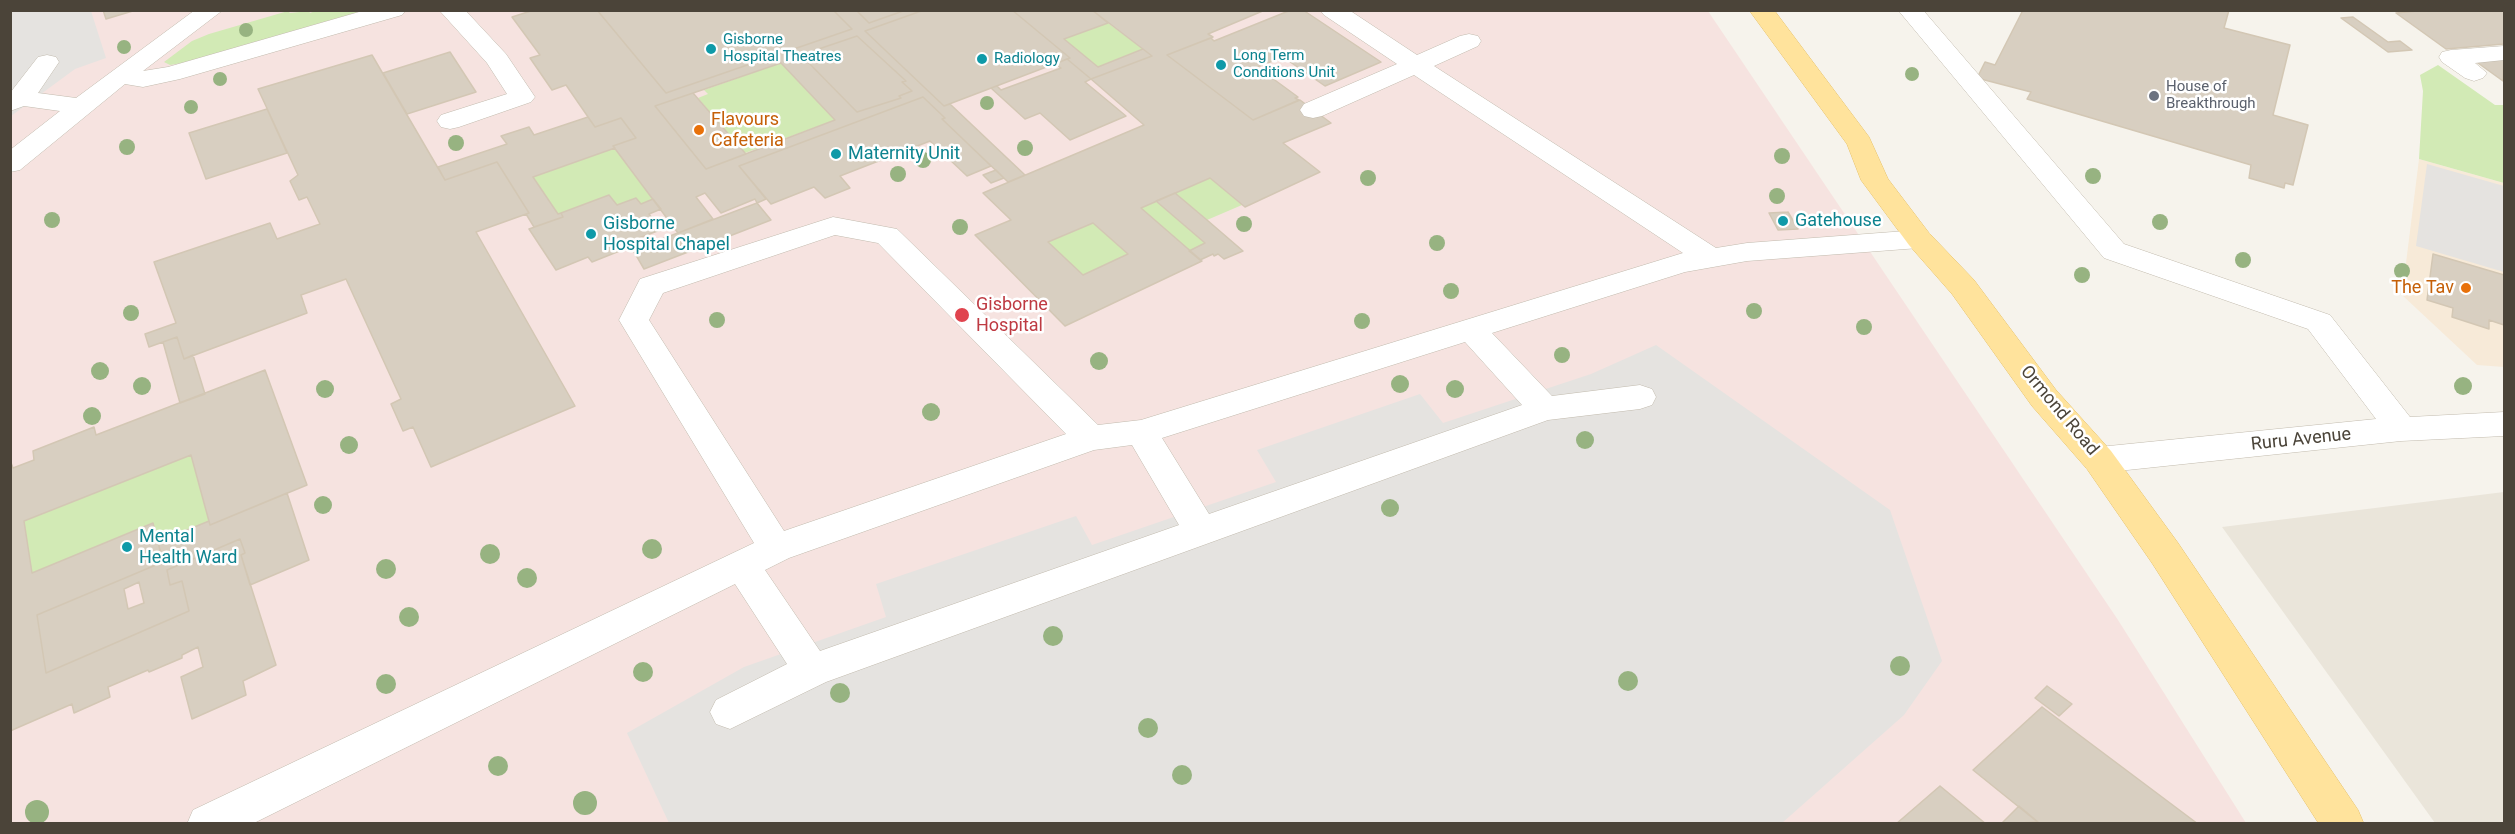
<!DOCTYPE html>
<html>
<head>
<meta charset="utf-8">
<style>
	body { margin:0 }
	#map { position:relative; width:2515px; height:834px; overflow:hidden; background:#f6f3ec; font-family:Roboto,sans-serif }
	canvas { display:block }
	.frame { position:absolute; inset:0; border:12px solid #4b4439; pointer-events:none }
</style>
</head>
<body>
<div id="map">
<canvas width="2515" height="834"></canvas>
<div class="frame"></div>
</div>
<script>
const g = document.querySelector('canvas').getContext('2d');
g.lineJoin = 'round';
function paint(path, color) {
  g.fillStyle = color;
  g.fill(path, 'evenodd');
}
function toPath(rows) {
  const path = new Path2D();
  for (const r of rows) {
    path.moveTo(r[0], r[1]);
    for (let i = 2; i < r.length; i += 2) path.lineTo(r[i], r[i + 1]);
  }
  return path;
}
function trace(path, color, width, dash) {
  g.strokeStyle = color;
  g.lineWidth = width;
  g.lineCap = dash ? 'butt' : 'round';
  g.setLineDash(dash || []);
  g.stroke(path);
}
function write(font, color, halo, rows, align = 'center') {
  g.font = font + ' Roboto,sans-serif';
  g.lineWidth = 5;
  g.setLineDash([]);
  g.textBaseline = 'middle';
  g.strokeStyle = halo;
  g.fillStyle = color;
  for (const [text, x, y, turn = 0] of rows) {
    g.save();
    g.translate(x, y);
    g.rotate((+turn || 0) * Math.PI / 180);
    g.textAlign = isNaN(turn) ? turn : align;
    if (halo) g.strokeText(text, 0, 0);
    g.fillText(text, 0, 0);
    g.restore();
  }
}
const residential = toPath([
	[2504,492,2504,823,2435,823,2222,527]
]);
const commercial = toPath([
	[2419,159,2504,183,2504,367,2477,365,2402,295]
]);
const medical = toPath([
	[10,11,1708,11,2118,620,2246,823,11,823]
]);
const green = toPath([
	[318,10,362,11,182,63,170,65,164,62,192,41,209,34,288,11,290,13,309,11,310,13],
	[1108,23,1143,49,1098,67,1064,39],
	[781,63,835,120,745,153,698,98,708,94,704,90],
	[2438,65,2495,105,2504,105,2504,183,2419,159,2423,91,2420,75],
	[615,148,653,199,641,204,617,205,609,195,558,214,533,177],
	[1210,178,1242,205,1207,220,1175,193],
	[1156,201,1205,243,1189,251,1141,208],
	[1093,223,1128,254,1083,275,1048,242],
	[191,455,209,521,158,542,153,523,32,573,24,521]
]);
const parking = toPath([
	[11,11,91,11,106,58,75,69,11,116],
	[2427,164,2504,186,2504,272,2416,246],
	[1656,345,1890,510,1942,661,1904,715,1782,823,669,823,627,733,744,667,886,617,876,584,1076,516,1092,545,1276,482,1257,450,1420,394,1443,423,1591,374]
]);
const building = toPath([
	[103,10,136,10,106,19,103,10],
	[534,10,597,10,666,93,852,29,833,10,856,10,869,23,906,10,924,10,865,31,944,106,950,104,1025,175,1008,182,942,119,945,118,923,97,739,166,766,199,757,203,755,199,721,213,705,193,696,197,713,219,678,233,613,146,636,138,621,118,595,127,566,85,552,90,530,58,540,55,512,17,534,10],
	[857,36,906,81,902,82,912,91,899,96,901,98,857,112,801,55,857,36],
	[781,63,835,120,706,169,655,106,781,63],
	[597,10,833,10,852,29,666,93,597,10],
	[856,10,906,10,869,23,856,10],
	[924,10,1012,10,1070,58,944,106,865,31,924,10],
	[1012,10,1092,10,1108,23,1064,39,1098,67,1143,49,1152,56,1091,79,1067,59,1070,58,1012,10],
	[1092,10,1265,10,1208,34,1213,37,1167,55,1253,120,1300,100,1331,123,1283,143,1320,172,1245,207,1210,178,1141,208,1202,261,1065,326,975,235,1011,220,983,193,1144,125,1091,79,1152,56,1092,10],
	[1093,223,1128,254,1083,275,1048,242,1093,223],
	[1291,10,1303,10,1381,62,1325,86,1283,57,1257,67,1298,97,1295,98,1299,100,1253,120,1167,55,1211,38,1214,41,1291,10],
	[2023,10,2229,10,2224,28,2290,45,2273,115,2308,125,2293,185,2285,183,2284,188,2249,178,2251,165,2027,99,2031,92,1977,78,1985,62,1995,65,2023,10],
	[2427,10,2504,10,2504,44,2446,49,2396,13,2427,10],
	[2353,17,2388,42,2400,41,2412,50,2388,52,2341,18,2353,17],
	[857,36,906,81,902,82,912,91,899,96,901,98,857,112,801,55,857,36],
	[450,52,476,92,407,114,383,73,450,52],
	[372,55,445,180,497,162,529,213,476,232,575,406,431,467,413,427,403,431,391,404,401,399,346,279,301,295,307,313,184,359,177,337,149,347,145,334,176,323,154,262,270,223,277,239,320,224,307,197,299,200,290,181,298,175,258,89,372,55],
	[2504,55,2503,81,2471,58,2504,55],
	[1067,59,1091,79,1085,82,1126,116,1070,140,1040,113,1025,119,991,88,997,86,1001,90,1061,68,1055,64,1067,59],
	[693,93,745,153,746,154,706,169,655,106,693,93],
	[923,97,945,118,942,119,991,166,967,176,930,141,840,176,850,188,825,198,814,187,771,204,739,166,923,97],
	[267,109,287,153,206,179,189,133,267,109],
	[588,117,595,127,621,118,636,138,613,146,615,148,533,177,558,214,561,213,563,217,534,227,526,214,529,213,497,162,445,180,438,167,507,144,501,136,529,127,534,135,588,117],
	[996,170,1004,178,991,183,983,175,996,170],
	[1175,193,1207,220,1243,251,1224,259,1218,254,1214,256,1213,254,1200,260,1189,251,1205,243,1156,201,1175,193],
	[609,195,617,205,636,198,641,204,653,199,661,209,649,214,660,230,639,238,642,242,592,262,588,257,556,270,529,229,563,217,561,213,609,195],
	[757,203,771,220,644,269,633,250,757,203],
	[1788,212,1798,229,1778,230,1769,213,1788,212],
	[2433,254,2504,275,2504,325,2489,320,2489,329,2452,317,2453,308,2427,300,2433,254],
	[177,337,184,359,193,355,205,394,180,403,163,342,177,337],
	[265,370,307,485,210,525,191,455,24,521,32,573,153,523,163,562,37,615,46,673,189,611,182,581,170,585,167,570,240,539,245,553,241,555,276,665,243,681,246,695,192,719,181,677,203,667,198,647,182,655,182,658,149,672,148,670,108,687,110,697,74,713,72,704,10,731,10,460,13,468,34,460,33,451,94,427,96,435,265,370],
	[287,493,309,560,250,585,241,555,245,553,240,539,167,570,170,585,182,581,189,611,46,673,37,615,163,562,158,542,209,521,210,525,287,493],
	[139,582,144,603,128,609,124,589,139,582],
	[2047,686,2072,704,2059,716,2035,698,2047,686],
	[2042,707,2198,824,2040,824,1973,770,2042,707],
	[1940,786,1986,824,1896,824,1940,786],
	[2019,806,2038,822,2001,824,2019,806]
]);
const minor = toPath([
	[195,10,223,10,143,71,168,67,366,10,406,10,402,15,180,79,143,87,125,84,20,170,10,172,10,150,60,111,24,106,10,111,10,93,38,57,47,55,56,57,59,62,38,93,76,98,195,10],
	[439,10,465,10,506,54,535,97,531,102,459,127,450,129,441,127,437,121,441,115,507,94,487,63,439,10],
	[1320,10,1349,10,1417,55,1460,36,1469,34,1478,36,1481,41,1478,46,1434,66,1716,248,1747,243,1919,230,1929,233,1933,239,1929,245,1919,248,1747,261,1685,272,1492,333,1552,396,1640,385,1652,389,1656,397,1652,405,1640,409,1548,420,826,682,730,729,716,724,710,712,716,700,787,664,735,584,252,824,187,824,193,810,754,543,619,320,640,279,833,217,897,229,1098,425,1141,420,1683,253,1414,75,1322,116,1313,118,1304,116,1300,110,1304,104,1397,64,1324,15,1320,10],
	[835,235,878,243,1066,434,784,531,649,320,663,293,835,235],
	[1465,342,1522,405,1209,514,1162,438,1465,342],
	[1132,445,1179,525,820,651,765,570,789,558,1094,450,1132,445],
	[1898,10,1923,10,2124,244,2330,315,2410,417,2504,412,2504,436,2401,441,2099,473,2087,469,2082,460,2087,451,2099,447,2376,419,2308,329,2104,258,1898,10],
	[2504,46,2504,60,2475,63,2487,73,2483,78,2474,81,2465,78,2442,62,2439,57,2442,52,2451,50,2504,46]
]);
const major = toPath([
	[1749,10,1774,10,1869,137,1888,179,1929,233,1974,280,2056,390,2111,451,2178,543,2358,810,2364,824,2319,824,2152,563,2087,469,2032,406,1952,294,1909,245,1861,180,1847,144,1749,10]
]);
const trees = [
	[246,30,7],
	[124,47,7],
	[1912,74,7],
	[220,79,7],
	[987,103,7],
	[191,107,7],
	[456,143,8],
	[127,147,8],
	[1025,148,8],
	[1782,156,8],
	[923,160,8],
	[898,174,8],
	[2093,176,8],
	[1368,178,8],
	[1777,196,8],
	[52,220,8],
	[2160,222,8],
	[1244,224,8],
	[960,227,8],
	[1437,243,8],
	[2243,260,8],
	[2402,271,8],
	[2082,275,8],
	[1451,291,8],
	[1754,311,8],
	[131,313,8],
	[717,320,8],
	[1362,321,8],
	[1864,327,8],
	[1562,355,8],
	[1099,361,9],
	[100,371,9],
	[1400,384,9],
	[142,386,9],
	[2463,386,9],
	[325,389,9],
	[1455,389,9],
	[931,412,9],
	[92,416,9],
	[1585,440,9],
	[349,445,9],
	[323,505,9],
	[1390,508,9],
	[652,549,10],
	[490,554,10],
	[386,569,10],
	[527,578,10],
	[409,617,10],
	[1053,636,10],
	[1900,666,10],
	[643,672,10],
	[1628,681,10],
	[386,684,10],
	[840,693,10],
	[1148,728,10],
	[498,766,10],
	[1182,775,10],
	[585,803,12],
	[37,812,12]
];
const markers = [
	[711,49,6,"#0f9aa8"],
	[982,59,6,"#0f9aa8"],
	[1221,65,6,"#0f9aa8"],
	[2154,96,6,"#6b7280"],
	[699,130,6,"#e8710a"],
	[836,154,6,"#0f9aa8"],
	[1783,221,6,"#0f9aa8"],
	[591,234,6,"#0f9aa8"],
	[2466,288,6,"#e8710a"],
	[962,315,8,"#e0444e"],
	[127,547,6,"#0f9aa8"]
];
const farCulturenames = [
	["Gisborne",723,40],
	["Hospital Theatres",723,57],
	["Long Term",1233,56],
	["Conditions Unit",1233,73],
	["Radiology",994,59]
];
const farWorshipnames = [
	["House of",2166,87],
	["Breakthrough",2166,104]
];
const foodNames = [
	["Flavours",711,120],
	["Cafeteria",711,141],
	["The Tav",2454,288,"right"]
];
const cultureNames = [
	["Maternity Unit",848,154],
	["Gatehouse",1795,221],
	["Gisborne",603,224],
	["Hospital Chapel",603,245],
	["Mental",139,537],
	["Health Ward",139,558]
];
const healthNames = [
	["Gisborne",976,305],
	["Hospital",976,326]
];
const streetNames = [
	["Ormond Road",2059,411,50],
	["Ruru Avenue",2301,440,-6]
];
paint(residential, '#eae5da');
paint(commercial, '#f7ead8');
paint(medical, '#f6e3e0');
paint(green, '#d2eab5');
paint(parking, '#e5e3e0');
paint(building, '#d8cfc1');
trace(building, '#d3c7b4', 1.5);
trace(minor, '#c2bbae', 1);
trace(major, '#e6c16a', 1);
paint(minor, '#fff');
paint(major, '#ffe39c');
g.fillStyle = '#97b381';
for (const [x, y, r] of trees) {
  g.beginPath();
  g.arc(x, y, r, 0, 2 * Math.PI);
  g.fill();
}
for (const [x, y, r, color] of markers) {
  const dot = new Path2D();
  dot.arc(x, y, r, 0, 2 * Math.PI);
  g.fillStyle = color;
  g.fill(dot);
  trace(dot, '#fff', 2);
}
write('15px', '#0d838f', '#fff', farCulturenames, 'left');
write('15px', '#5b616d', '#fff', farWorshipnames, 'left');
write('18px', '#c56008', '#fff', foodNames, 'left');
write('18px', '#0d838f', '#fff', cultureNames, 'left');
write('18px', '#be3a42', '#fff', healthNames, 'left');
write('18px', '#4b4439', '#fff', streetNames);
</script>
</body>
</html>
